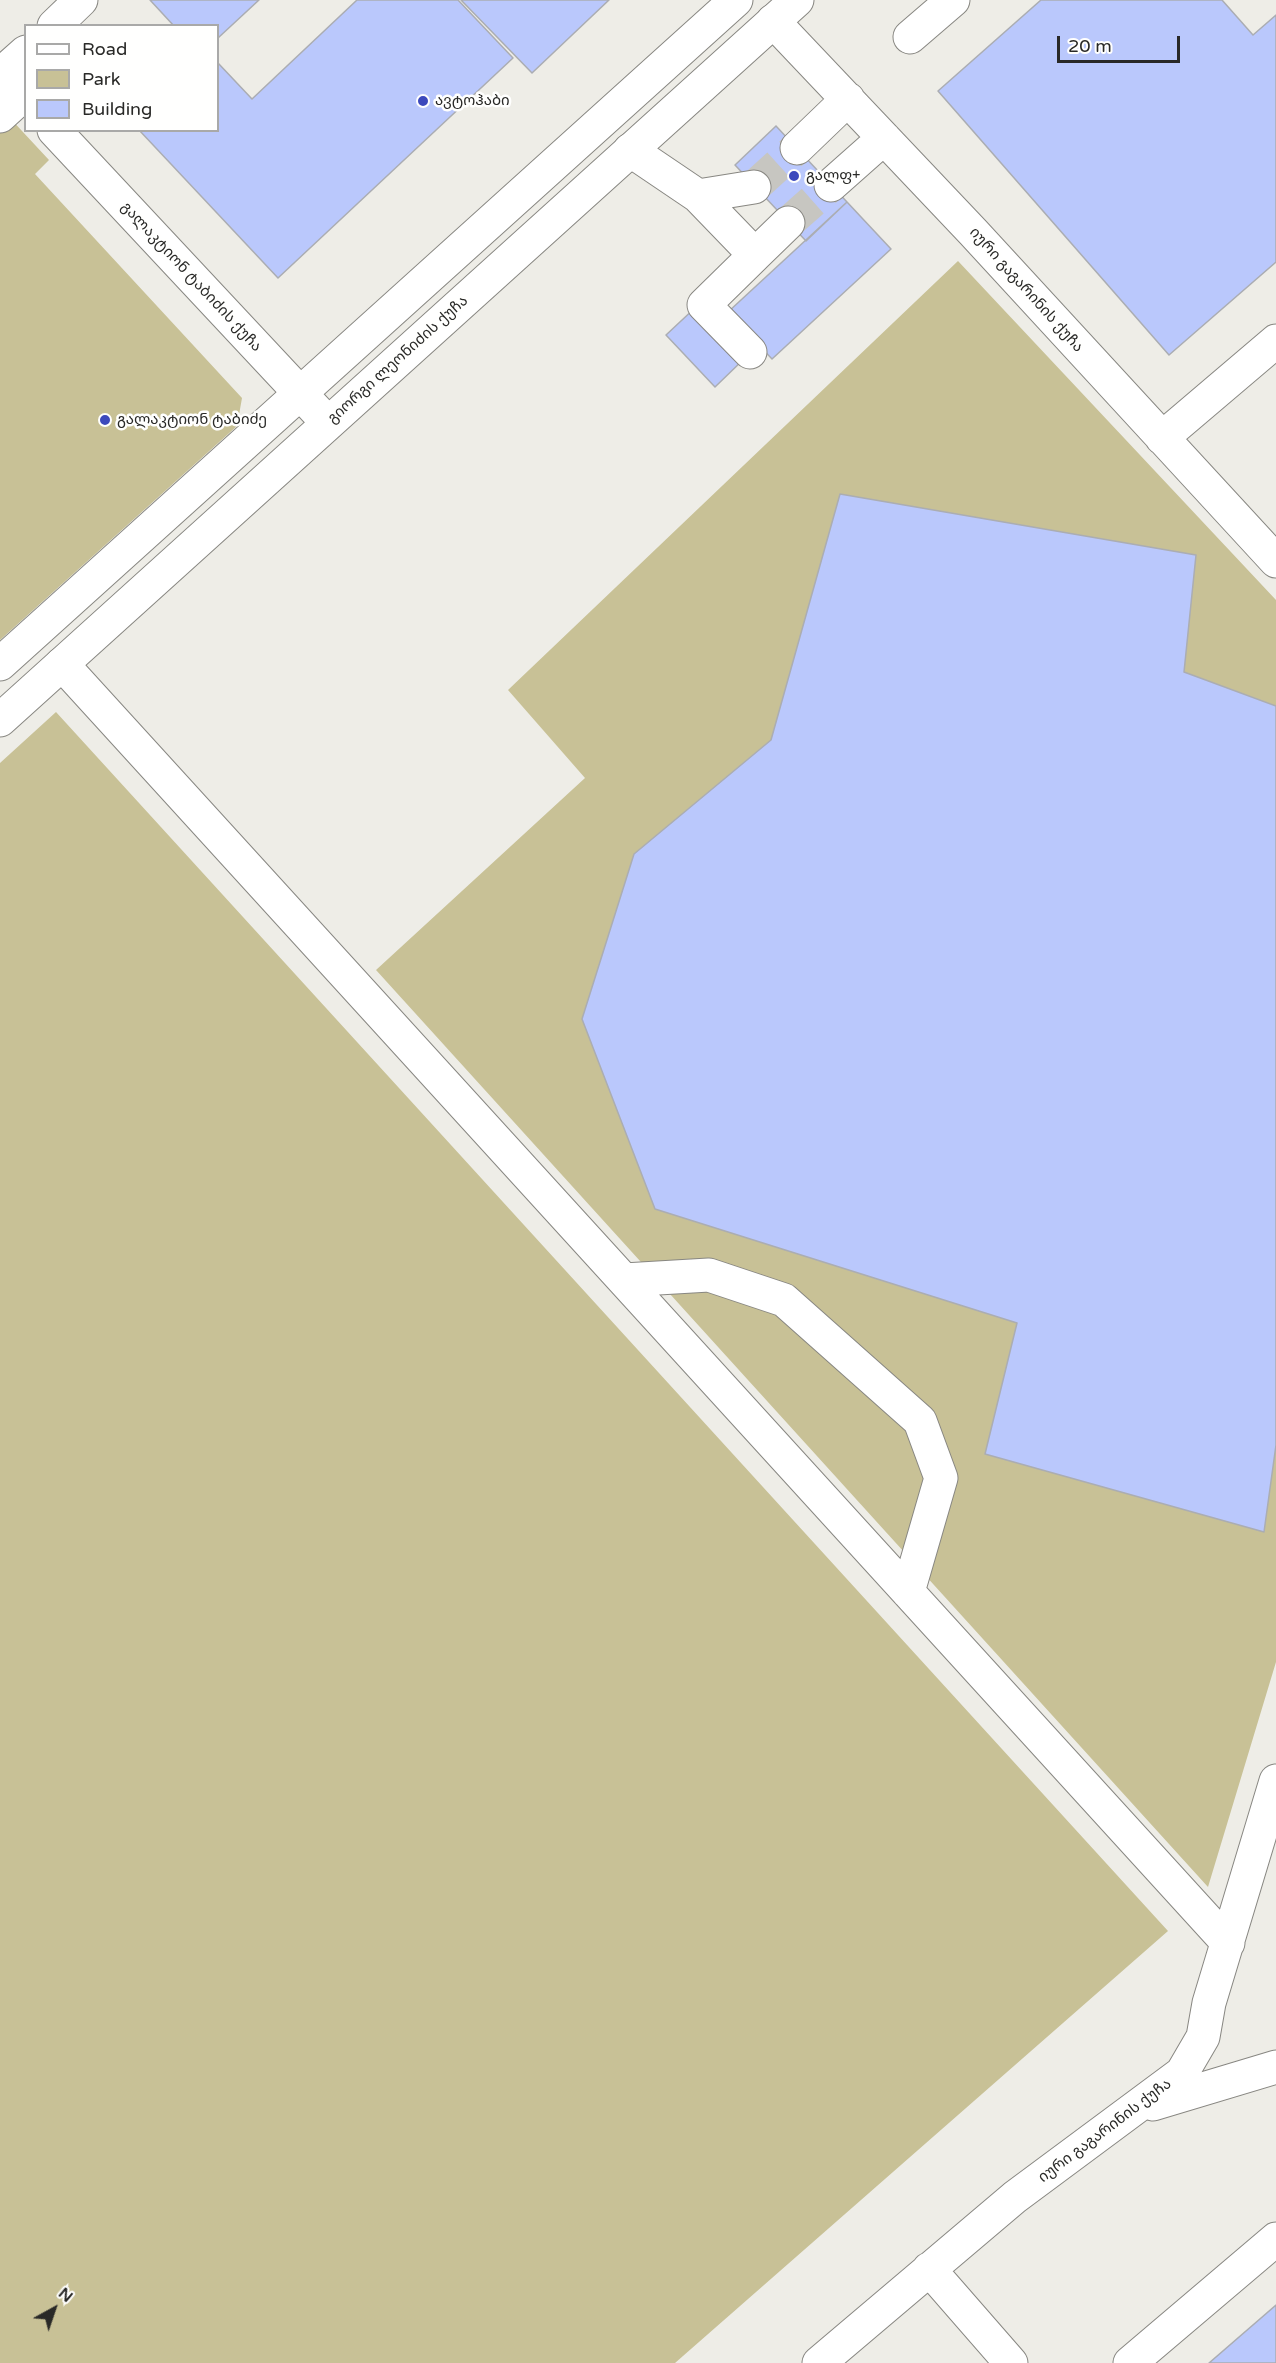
<!DOCTYPE html>
<html>
<head>
<meta charset="utf-8">
<style>
	body { margin:0 }
	#map { position:relative; width:1276px; height:2363px; overflow:hidden; background:#eeede7; font-family:"Varela Round",sans-serif }
	canvas { display:block }
	.legend { position:absolute; left:24px; top:24px; width:195px; height:108px; box-sizing:border-box; background:#fffffe; border:2px solid #a9a9a8; margin:0; padding:8px 10px; list-style:none; font-size:18px; color:#292927 }
	.legend li { display:flex; align-items:center; gap:12px; height:30px }
	.legend b { width:30px; border:2px solid #a9a9a8 }
	.north { position:absolute; left:24px; top:2279px; width:60px; height:60px; -webkit-text-stroke:4px #fffffe; paint-order:stroke; rotate:40deg; font-size:16px; font-weight:700; line-height:24px; text-align:center; color:#292927 }
	.north::after { content:''; display:block; margin:auto; width:21px; height:27px; background:#292927; clip-path:polygon(50% 0,100% 100%,50% 72%,0 100%) }
	.scale { position:absolute; left:1057px; top:36px; width:123px; height:27px; box-sizing:border-box; border:3px solid #292927; border-top:0; padding-left:8px; font-size:18px; line-height:21px; white-space:nowrap; color:#292927; -webkit-text-stroke:4px #fffffe; paint-order:stroke }
</style>
</head>
<body>
<div id="map">
<canvas width="1276" height="2363"></canvas>
<ul class="legend">
<li><b style="height:8px;background:#fff"></b>Road</li>
<li><b style="height:16px;background:#c8c196"></b>Park</li>
<li><b style="height:16px;background:#bac8fc"></b>Building</li>
</ul>
<div class="north">N</div>
<div class="scale">20 m</div>
</div>
<script>
const g = document.querySelector('canvas').getContext('2d');
g.lineJoin = 'round';
function paint(path, color) {
  g.fillStyle = color;
  g.fill(path, 'evenodd');
}
function toPath(rows) {
  const path = new Path2D();
  for (const r of rows) {
    path.moveTo(r[0], r[1]);
    for (let i = 2; i < r.length; i += 2) path.lineTo(r[i], r[i + 1]);
  }
  return path;
}
function trace(path, color, width, dash) {
  g.strokeStyle = color;
  g.lineWidth = width;
  g.lineCap = dash ? 'butt' : 'round';
  g.setLineDash(dash || []);
  g.stroke(path);
}
function write(font, color, halo, rows, align = 'center') {
  g.font = font + ' "Varela Round","Noto Sans Georgian",sans-serif';
  g.lineWidth = 5;
  g.setLineDash([]);
  g.textBaseline = 'middle';
  g.strokeStyle = halo;
  g.fillStyle = color;
  for (const [text, x, y, turn = 0] of rows) {
    g.save();
    g.translate(x, y);
    g.rotate((+turn || 0) * Math.PI / 180);
    g.textAlign = isNaN(turn) ? turn : align;
    if (halo) g.strokeText(text, 0, 0);
    g.fillText(text, 0, 0);
    g.restore();
  }
}
const green = toPath([
	[9,117,49,160,35,174,242,398,237,426,0,640,0,126],
	[958,261,1276,600,1276,1662,1208,1887,376,970,585,778,508,690],
	[56,712,1168,1931,675,2363,0,2363,0,763]
]);
const building = toPath([
	[150,0,259,0,218,38,218,26,174,26,150,0],
	[357,0,458,0,513,58,278,278,139,130,218,130,218,63,252,99,357,0],
	[461,0,609,0,532,73,461,0],
	[1041,0,1222,0,1253,35,1276,15,1276,262,1169,355,938,91,1041,0],
	[776,126,847,202,806,241,735,165,776,126],
	[847,202,891,249,772,359,728,312,847,202],
	[697,306,745,358,715,387,666,335,697,306],
	[840,494,1196,555,1184,672,1276,706,1276,1445,1264,1532,985,1454,1017,1323,655,1209,582,1019,634,854,771,740,840,494],
	[1276,2305,1276,2363,1209,2363,1276,2305]
]);
const minorTunnel = toPath([
	[754,187,797,148],
	[788,223,831,185]
]);
const minor = toPath([
	[773,21,973,232,1276,561],
	[54,26,81,0],
	[910,37,953,0],
	[0,72,26,99],
	[1,74,26,52],
	[0,116,22,96],
	[54,130,328,423],
	[797,148,848,99],
	[630,150,698,196,754,187],
	[831,185,884,138],
	[698,196,755,255,788,223],
	[750,352,704,305,755,255],
	[1162,438,1276,341],
	[62,664,1228,1943],
	[624,1280,709,1275,784,1300,920,1421,941,1478,908,1592],
	[1153,2104,1276,2067],
	[929,2269,1011,2363],
	[819,2363,1015,2197,1182,2073,1203,2037,1209,2003,1276,1781],
	[1130,2363,1276,2239]
]);
const major = toPath([
	[0,664,736,0],
	[0,720,797,0]
]);
const markers = [
	[423,101,6,"#3c49bc"],
	[794,176,6,"#3c49bc"],
	[105,420,6,"#3c49bc"]
];
const poiNames = [
	["ავტოჰაბი",435,101],
	["გალფ+",806,176],
	["გალაკტიონ ტაბიძე",117,420]
];
const streetNames = [
	["გალაკტიონ ტაბიძის ქუჩა",191,277,47],
	["იური გაგარინის ქუჩა",1026,290,48],
	["გიორგი ლეონიძის ქუჩა",398,360,-42],
	["იური გაგარინის ქუჩა",1105,2131,-37]
];
paint(green, '#c8c196');
paint(building, '#bac8fc');
trace(building, '#abadb2', 1.5);
trace(minorTunnel, '#c7c6c1', 33, [33, 16]);
trace(minor, '#888782', 35);
trace(major, '#888782', 35);
trace(minor, '#fff', 33);
trace(major, '#fff', 33);
for (const [x, y, r, color] of markers) {
  const dot = new Path2D();
  dot.arc(x, y, r, 0, 2 * Math.PI);
  g.fillStyle = color;
  g.fill(dot);
  trace(dot, '#fffffe', 2);
}
write('15px', '#292927', '#fffffe', poiNames, 'left');
write('15px', '#292927', '#fffffe', streetNames);
</script>
</body>
</html>
